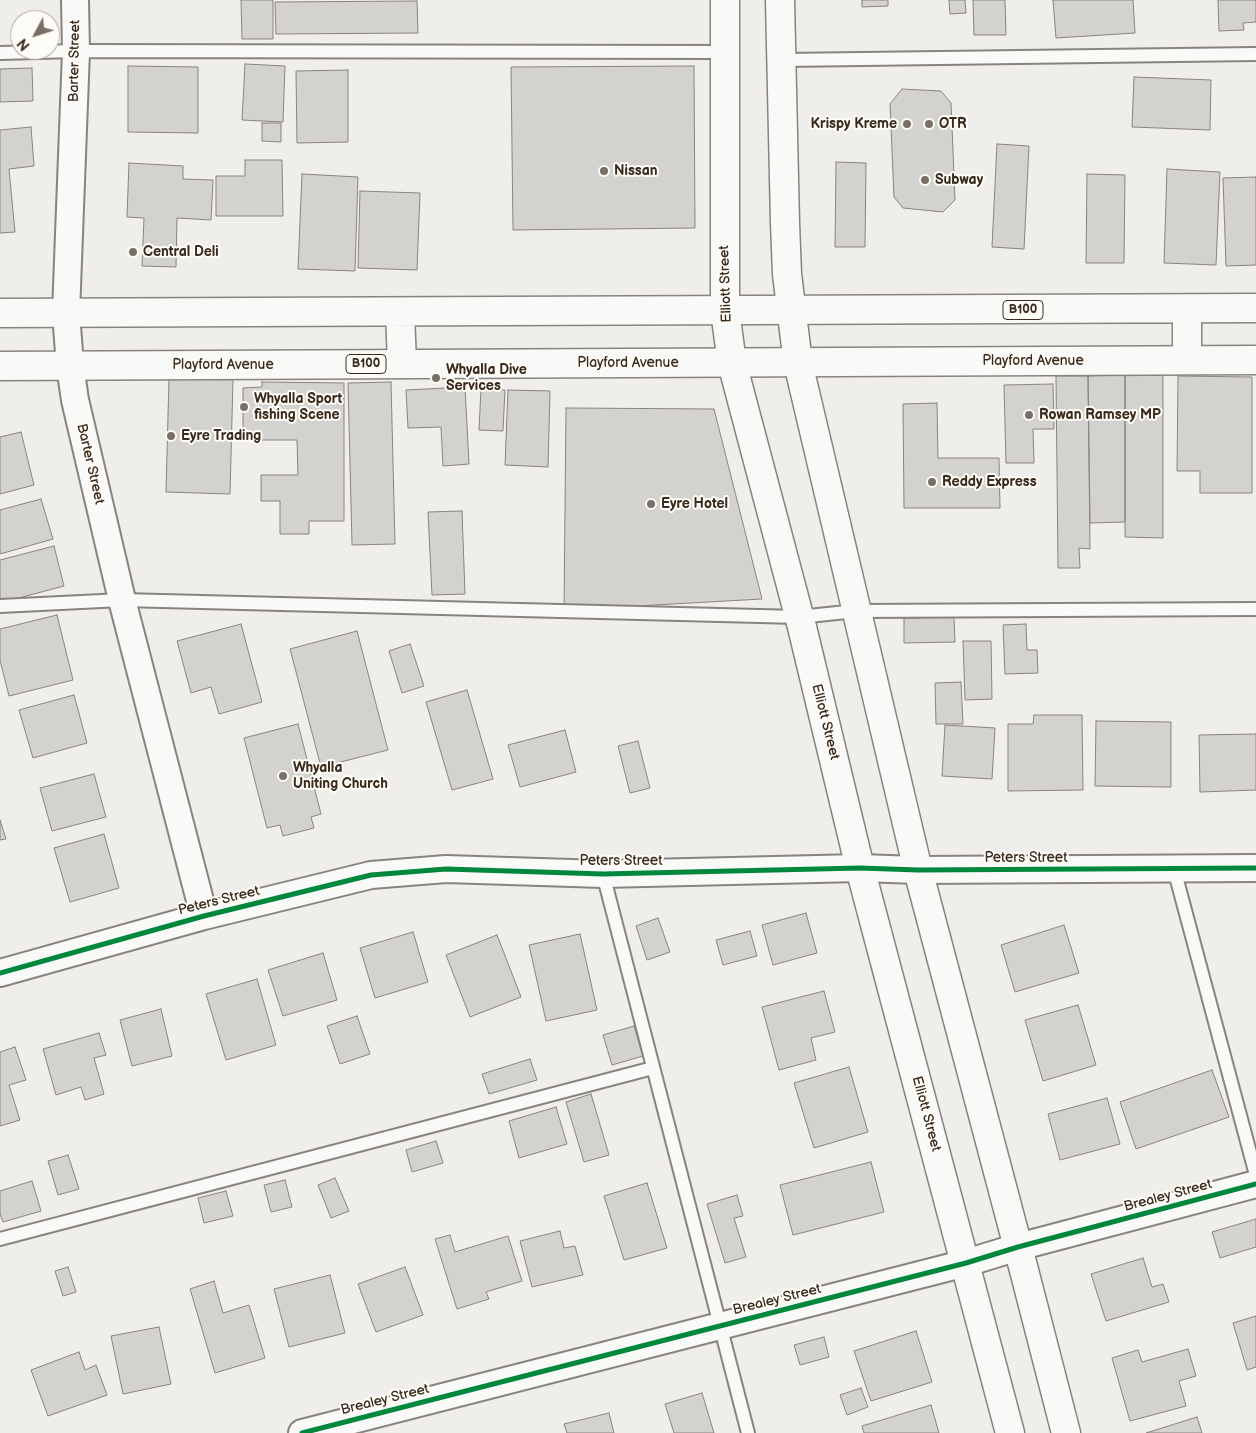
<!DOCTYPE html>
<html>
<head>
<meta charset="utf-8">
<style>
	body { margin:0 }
	#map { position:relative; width:1256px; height:1433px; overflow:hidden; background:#f0eeeb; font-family:"Balsamiq Sans",sans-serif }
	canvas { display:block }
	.north { position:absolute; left:10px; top:10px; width:50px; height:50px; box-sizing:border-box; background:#fdfcf7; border:1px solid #afa8a0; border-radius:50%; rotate:230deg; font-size:14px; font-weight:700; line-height:20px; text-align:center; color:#3b2a1e }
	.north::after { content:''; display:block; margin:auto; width:18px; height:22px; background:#7a6f66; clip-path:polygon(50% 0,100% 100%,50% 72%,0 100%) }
</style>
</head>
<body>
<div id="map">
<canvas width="1256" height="1433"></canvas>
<div class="north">N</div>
</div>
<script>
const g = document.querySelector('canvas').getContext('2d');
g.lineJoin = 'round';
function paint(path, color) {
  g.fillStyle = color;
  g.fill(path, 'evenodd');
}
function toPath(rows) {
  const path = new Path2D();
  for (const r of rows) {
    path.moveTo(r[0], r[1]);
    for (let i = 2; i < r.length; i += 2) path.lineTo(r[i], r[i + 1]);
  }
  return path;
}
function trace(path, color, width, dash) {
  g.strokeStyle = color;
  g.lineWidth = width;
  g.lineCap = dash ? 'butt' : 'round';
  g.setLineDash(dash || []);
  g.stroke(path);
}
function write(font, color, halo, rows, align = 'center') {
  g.font = font + ' "Balsamiq Sans",sans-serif';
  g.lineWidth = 4;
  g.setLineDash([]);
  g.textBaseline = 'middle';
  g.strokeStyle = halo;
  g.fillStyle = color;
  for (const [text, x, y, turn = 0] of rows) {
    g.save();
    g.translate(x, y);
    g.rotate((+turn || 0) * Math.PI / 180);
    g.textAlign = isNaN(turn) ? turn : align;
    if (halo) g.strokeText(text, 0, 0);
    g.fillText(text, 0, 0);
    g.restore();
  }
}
const building = toPath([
	[241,0,273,0,273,39,242,39,241,0],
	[862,0,888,0,888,6,862,7,862,0],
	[949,0,965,0,966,13,950,14,949,0],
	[973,0,1005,0,1006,35,974,35,973,0],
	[1053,0,1133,0,1135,33,1056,38,1053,0],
	[1218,0,1256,0,1256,22,1243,23,1244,30,1219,31,1218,0],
	[417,1,418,33,276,34,275,2,417,1],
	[245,64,285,66,283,122,242,120,245,64],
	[128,66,198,67,198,133,128,132,128,66],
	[694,66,695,228,513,230,511,67,694,66],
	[32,68,33,101,0,102,0,69,32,68],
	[348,70,348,142,297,143,296,71,348,70],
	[1134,77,1211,80,1210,130,1132,127,1134,77],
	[902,89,941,91,951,103,955,200,943,212,903,208,894,197,890,104,902,89],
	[262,123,281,123,281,142,262,141,262,123],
	[31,127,34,166,9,169,15,232,0,233,0,130,31,127],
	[997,144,1029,146,1024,249,992,247,997,144],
	[245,160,282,160,283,216,216,216,216,176,245,176,245,160],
	[836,162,866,163,865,247,835,247,836,162],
	[129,163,183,166,183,179,213,180,211,220,177,218,176,267,142,266,144,218,127,217,129,163],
	[1167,169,1220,172,1216,265,1164,263,1167,169],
	[302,174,358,177,355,271,298,269,302,174],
	[1087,174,1125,175,1124,263,1086,263,1087,174],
	[1256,177,1256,265,1226,266,1223,178,1256,177],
	[360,191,420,193,417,270,358,268,360,191],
	[1125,375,1163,375,1163,538,1125,537,1125,375],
	[1125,375,1125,522,1090,523,1088,376,1125,375],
	[1056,376,1088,376,1090,549,1079,548,1080,568,1058,568,1056,376],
	[1178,376,1252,377,1252,493,1200,493,1200,471,1177,471,1178,376],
	[169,378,233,379,230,494,166,492,169,378],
	[262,382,344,383,344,521,309,521,309,534,280,534,280,501,261,501,261,475,298,475,297,440,243,440,243,388,262,387,262,382],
	[391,382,395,544,352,545,348,383,391,382],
	[1053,384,1054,429,1033,429,1034,463,1006,463,1004,385,1053,384],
	[465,387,469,464,443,466,441,427,408,428,406,390,465,387],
	[481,389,505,390,503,431,479,430,481,389],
	[508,390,550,391,548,467,505,465,508,390],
	[937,403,938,458,999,458,1000,508,904,508,903,404,937,403],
	[566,408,714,409,762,599,564,610,566,408],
	[21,432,34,485,0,494,0,437,21,432],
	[41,499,53,539,0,554,0,510,41,499],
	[462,511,465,594,432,595,428,512,462,511],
	[54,546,64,586,0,603,0,560,54,546],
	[57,615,73,680,9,696,0,660,0,629,57,615],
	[954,617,955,642,904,643,904,618,954,617],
	[241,624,262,702,219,714,211,687,191,693,177,641,241,624],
	[1026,624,1027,650,1037,650,1038,673,1005,674,1003,625,1026,624],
	[357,631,388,750,321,767,290,649,357,631],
	[963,641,991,641,992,699,965,700,963,641],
	[410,644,424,686,402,693,389,651,410,644],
	[961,682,963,724,936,724,935,683,961,682],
	[467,690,493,779,452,790,426,702,467,690],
	[74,695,87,743,33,758,19,710,74,695],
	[1034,715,1082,715,1083,790,1008,791,1008,724,1033,724,1034,715],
	[1096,721,1171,722,1171,787,1095,786,1096,721],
	[298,724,321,814,311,817,314,828,283,836,280,825,267,828,244,738,298,724],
	[945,725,995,728,992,779,942,776,945,725],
	[565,730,576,772,520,787,508,745,565,730],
	[1256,734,1256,790,1200,792,1199,735,1256,734],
	[638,741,650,788,630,793,618,746,638,741],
	[94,774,106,817,52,831,40,788,94,774],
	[0,820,6,839,0,840,0,820],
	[104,834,119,888,70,902,54,848,104,834],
	[806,913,817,953,773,965,762,925,806,913],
	[658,918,670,952,647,960,636,926,658,918],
	[1064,925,1079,973,1015,992,1001,945,1064,925],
	[750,931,757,956,723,965,716,940,750,931],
	[413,932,428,982,375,998,360,948,413,932],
	[580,934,597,1010,546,1021,529,945,580,934],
	[497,935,521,997,470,1017,446,955,497,935],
	[323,953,337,1000,283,1016,268,970,323,953],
	[257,979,276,1045,226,1060,206,994,257,979],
	[824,991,835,1032,811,1038,816,1060,779,1070,762,1007,824,991],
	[1078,1005,1096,1065,1043,1081,1025,1020,1078,1005],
	[161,1009,172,1056,132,1066,120,1020,161,1009],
	[357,1016,370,1054,340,1064,327,1026,357,1016],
	[634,1026,643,1056,612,1065,603,1035,634,1026],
	[99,1033,106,1055,94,1058,104,1094,85,1100,81,1087,56,1095,43,1049,99,1033],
	[15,1047,26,1080,9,1085,20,1120,0,1126,0,1052,15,1047],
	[530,1059,537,1080,489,1094,482,1074,530,1059],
	[849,1067,868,1132,814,1148,794,1083,849,1067],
	[1212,1070,1229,1117,1136,1149,1120,1102,1212,1070],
	[591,1094,609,1155,584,1162,566,1102,591,1094],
	[1107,1098,1120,1144,1060,1160,1048,1114,1107,1098],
	[556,1107,567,1144,519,1158,509,1121,556,1107],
	[436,1141,443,1163,412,1172,406,1150,436,1141],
	[68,1155,79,1189,58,1195,48,1161,68,1155],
	[871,1162,884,1212,793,1235,780,1185,871,1162],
	[335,1178,349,1211,331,1218,318,1185,335,1178],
	[285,1180,292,1207,271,1212,264,1185,285,1180],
	[32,1181,41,1211,3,1222,0,1214,0,1191,32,1181],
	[647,1183,667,1248,624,1260,604,1196,647,1183],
	[226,1191,233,1216,204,1223,198,1198,226,1191],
	[737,1195,743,1216,734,1218,746,1257,725,1263,707,1204,737,1195],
	[1256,1219,1256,1247,1220,1258,1212,1232,1256,1219],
	[560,1231,564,1248,575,1246,583,1275,532,1287,520,1241,560,1231],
	[450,1235,455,1252,508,1236,522,1281,486,1292,489,1299,457,1309,435,1239,450,1235],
	[1143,1258,1152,1287,1163,1284,1169,1302,1106,1321,1091,1274,1143,1258],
	[68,1267,76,1292,63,1296,55,1271,68,1267],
	[405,1267,423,1315,376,1332,358,1284,405,1267],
	[330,1275,345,1333,289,1347,274,1289,330,1275],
	[214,1281,223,1313,249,1305,265,1358,215,1373,190,1289,214,1281],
	[1256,1316,1256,1367,1247,1370,1233,1323,1256,1316],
	[159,1327,171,1384,123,1394,111,1336,159,1327],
	[916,1331,932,1382,871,1401,854,1351,916,1331],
	[824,1337,829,1357,800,1365,794,1345,824,1337],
	[1188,1349,1196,1376,1179,1381,1186,1406,1130,1421,1112,1358,1138,1350,1142,1362,1188,1349],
	[79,1352,85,1370,96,1365,107,1395,48,1416,31,1370,79,1352],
	[861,1388,868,1407,847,1415,840,1395,861,1388],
	[702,1393,714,1433,674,1433,665,1404,702,1393],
	[931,1405,939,1433,864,1433,862,1426,931,1405],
	[609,1413,614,1433,567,1433,564,1424,609,1413],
	[1197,1417,1202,1433,1146,1433,1197,1417]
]);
const lane = toPath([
	[0,53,76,51,726,52],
	[782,60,1256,54],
	[0,606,122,600,799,617,856,611,1256,609],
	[1174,869,1256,1175],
	[603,874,748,1433],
	[0,1239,653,1068]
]);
const street = toPath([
	[75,0,76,51,66,313,70,366,75,400,122,600,204,916],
	[0,973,204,916,371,875,446,869,603,874,860,868,918,870,1256,868],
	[302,1433,966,1263,1018,1247,1256,1184]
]);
const secondary = toPath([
	[725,0,725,311,732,363,802,627,860,868,1010,1433],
	[780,0,785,223,787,274,798,363,918,870,1018,1247,1066,1433]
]);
const highway = toPath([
	[400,312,402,364],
	[0,313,1256,308],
	[1187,360,1187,309],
	[0,366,1256,360]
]);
const cycleway = toPath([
	[0,973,204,916,371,875,446,869,603,874,860,868,918,870,1256,868],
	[302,1433,966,1263,1018,1247,1256,1184]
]);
const markers = [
	[907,124,5,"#7a6f66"],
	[929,124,5,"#7a6f66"],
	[604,171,5,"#7a6f66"],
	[925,180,5,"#7a6f66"],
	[133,252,5,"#7a6f66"],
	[436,378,5,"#7a6f66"],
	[244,407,5,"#7a6f66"],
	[1029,415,5,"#7a6f66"],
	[171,436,5,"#7a6f66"],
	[932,482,5,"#7a6f66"],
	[651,504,5,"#7a6f66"],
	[283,776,5,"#7a6f66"]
];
const shields = [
	[1023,310,40],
	[366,364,40]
];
const shieldNames = [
	["B100",1023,310],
	["B100",366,364]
];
const streetNames = [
	["Barter Street",75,61,-89],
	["Elliott Street",726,284,-92],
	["Playford Avenue",1033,361],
	["Playford Avenue",628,363],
	["Playford Avenue",223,365],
	["Barter Street",90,464,77],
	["Elliott Street",825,722,76],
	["Peters Street",1026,858],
	["Peters Street",621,861],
	["Peters Street",219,901,-14],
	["Elliott Street",926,1114,75],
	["Brealey Street",1168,1196,-15],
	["Brealey Street",777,1300,-14],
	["Brealey Street",385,1400,-14]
];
const poiNames = [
	["Krispy Kreme",897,124,"right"],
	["OTR",939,124],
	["Nissan",614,171],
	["Subway",935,180],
	["Central Deli",143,252],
	["Whyalla Dive",446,370],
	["Services",446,386],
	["Whyalla Sport",254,399],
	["fishing Scene",254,415],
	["Rowan Ramsey MP",1039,415],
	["Eyre Trading",181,436],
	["Reddy Express",942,482],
	["Eyre Hotel",661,504],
	["Whyalla",293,768],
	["Uniting Church",293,784]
];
paint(building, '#d4d2cf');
trace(building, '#88837f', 1);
trace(lane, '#88837f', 16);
trace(street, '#88837f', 30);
trace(secondary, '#88837f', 31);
trace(highway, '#88837f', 31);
trace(lane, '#f9f9f7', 12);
trace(street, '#f9f9f7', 26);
trace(secondary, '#f9f9f7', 28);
trace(highway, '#f9f9f7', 28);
trace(cycleway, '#00873e', 5);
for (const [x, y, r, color] of markers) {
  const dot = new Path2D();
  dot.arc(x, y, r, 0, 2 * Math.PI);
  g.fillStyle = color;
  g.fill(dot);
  trace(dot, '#fdfcf7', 2);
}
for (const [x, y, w] of shields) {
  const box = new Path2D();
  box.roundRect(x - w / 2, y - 9.5, w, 19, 4);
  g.fillStyle = '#fdfcf7';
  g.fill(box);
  trace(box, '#3b2a1e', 1);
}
write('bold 12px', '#3b2a1e', null, shieldNames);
write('14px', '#3b2a1e', '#fdfcf7', streetNames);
write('bold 14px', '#3b2a1e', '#fdfcf7', poiNames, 'left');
</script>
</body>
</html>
